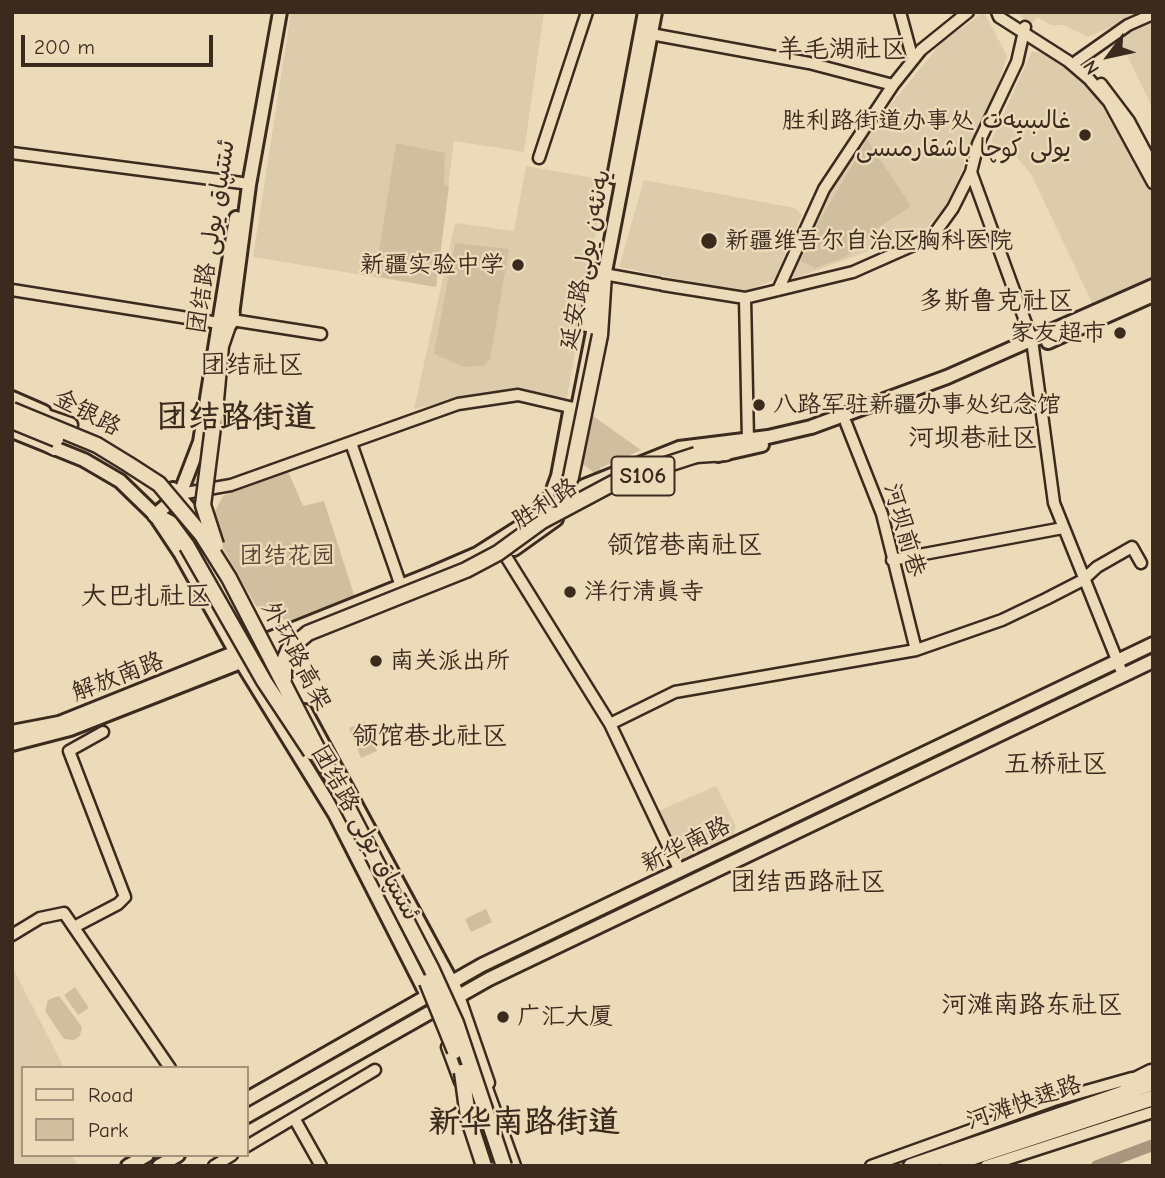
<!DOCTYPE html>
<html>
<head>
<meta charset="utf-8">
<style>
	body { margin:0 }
	#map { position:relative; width:1165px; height:1178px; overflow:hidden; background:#ecdbb8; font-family:"Comic Neue",sans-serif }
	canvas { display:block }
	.frame { position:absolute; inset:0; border:14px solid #3b2a1e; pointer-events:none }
	.legend { position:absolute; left:21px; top:1066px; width:228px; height:91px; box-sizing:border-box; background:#ecdbb8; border:2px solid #a5947a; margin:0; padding:9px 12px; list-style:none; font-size:21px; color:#3b2a1e }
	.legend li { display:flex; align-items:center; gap:14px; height:35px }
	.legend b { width:35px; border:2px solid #a5947a }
	.north { position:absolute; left:1074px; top:21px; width:70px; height:70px; -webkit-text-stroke:5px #ecdbb8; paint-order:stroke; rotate:237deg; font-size:19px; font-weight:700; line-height:28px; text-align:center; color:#3b2a1e }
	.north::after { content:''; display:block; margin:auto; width:24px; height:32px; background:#3b2a1e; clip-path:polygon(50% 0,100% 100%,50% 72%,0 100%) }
	.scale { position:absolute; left:21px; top:35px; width:192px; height:32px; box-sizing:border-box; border:4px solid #3b2a1e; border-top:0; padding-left:9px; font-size:21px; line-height:24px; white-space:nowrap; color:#3b2a1e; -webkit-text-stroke:5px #ecdbb8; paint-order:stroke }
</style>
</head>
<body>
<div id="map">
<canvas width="1165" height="1178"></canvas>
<div class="frame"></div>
<ul class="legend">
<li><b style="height:9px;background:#ecdbb8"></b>Road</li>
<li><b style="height:19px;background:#d0bf9f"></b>Park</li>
</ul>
<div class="north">N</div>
<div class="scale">200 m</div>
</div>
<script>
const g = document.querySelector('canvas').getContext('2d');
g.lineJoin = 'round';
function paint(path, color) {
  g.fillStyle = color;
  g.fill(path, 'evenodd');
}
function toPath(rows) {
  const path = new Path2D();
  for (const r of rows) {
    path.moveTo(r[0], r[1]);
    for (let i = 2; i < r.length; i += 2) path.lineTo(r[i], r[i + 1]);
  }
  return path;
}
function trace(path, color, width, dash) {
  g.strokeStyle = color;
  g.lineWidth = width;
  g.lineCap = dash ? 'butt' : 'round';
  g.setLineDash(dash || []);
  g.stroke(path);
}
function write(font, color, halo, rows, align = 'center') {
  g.font = font + ' "Comic Neue","Playpen Sans Arabic","LXGW WenKai TC",sans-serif';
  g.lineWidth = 5;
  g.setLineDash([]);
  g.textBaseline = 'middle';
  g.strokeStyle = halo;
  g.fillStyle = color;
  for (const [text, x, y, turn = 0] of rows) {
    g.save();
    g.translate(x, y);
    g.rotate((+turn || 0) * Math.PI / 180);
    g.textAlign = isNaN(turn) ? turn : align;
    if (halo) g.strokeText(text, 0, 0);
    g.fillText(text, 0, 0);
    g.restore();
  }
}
const built = toPath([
	[291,12,544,12,524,152,454,141,436,287,253,257],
	[984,12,1007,56,998,84,948,203,924,231,792,279,817,210,868,132,943,41],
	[1016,12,1153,12,1153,109,1113,26,1088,37,1063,25,1051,25,1038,17,1030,25],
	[1032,51,1049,55,1081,77,1117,125,1153,189,1153,277,1092,303,1031,174,1015,155,989,146],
	[526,166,605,180,567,398,496,391,414,409,455,223,514,231],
	[644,180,795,208,802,215,774,280,743,292,619,267],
	[716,786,736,826,733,836,680,863,656,812],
	[12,966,64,1068,23,1068,23,1155,72,1155,78,1166,12,1166]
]);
const green = toPath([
	[867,140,911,206,878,228,845,257,815,268,801,261,810,237],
	[396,143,445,153,444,184,449,186,436,287,375,276],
	[455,243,509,249,490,360,483,366,464,367,434,354],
	[593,416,641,450,600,468,601,473,596,474,581,463],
	[288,471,303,506,324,501,355,598,288,621,256,606,216,536,213,515,223,496],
	[365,721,377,751,361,758,349,728],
	[486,909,492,922,471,932,465,919],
	[75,987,89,1008,78,1015,64,995],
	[59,996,82,1027,80,1036,74,1040,64,1039,45,1011,48,1000]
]);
const river = toPath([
	[1097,1166,1153,1145]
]);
const minor = toPath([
	[900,12,913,60],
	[997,12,999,17,1068,61,1089,79,1109,102,1153,183],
	[651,34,809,63,893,85],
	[1077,61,1128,25,1153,14],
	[1101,84,1129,121,1153,166],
	[12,153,242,183],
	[539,158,587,12],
	[971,172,1032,340,1054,503,1123,675],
	[604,274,659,284],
	[663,285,745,298,853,272,932,237,953,208,971,172,978,144,1017,62,1025,27],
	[12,290,219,323],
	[778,290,824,189,893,85,921,50,968,12],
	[745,298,748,440],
	[232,320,321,334],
	[846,423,882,514,916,650],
	[351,443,401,586],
	[180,494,231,485,458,404,518,395,578,409],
	[505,555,610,724,680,871],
	[892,560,1063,528],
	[610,724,675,692,916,650,1002,620,1046,599,1083,580,1097,567,1132,547,1141,563],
	[76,926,118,904,125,897,69,751,103,732],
	[12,935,40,918,64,913,170,1068],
	[459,996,489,1083],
	[447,1047,460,1082],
	[294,1118,321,1166],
	[247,1146,375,1070],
	[214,1166,232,1155],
	[871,1166,1054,1100,1132,1078],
	[986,1166,1153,1112]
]);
const major = toPath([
	[614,177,645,12],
	[603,282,655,12],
	[231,323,249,185,280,12],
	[587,325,597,271],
	[1048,342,1153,295],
	[12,398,44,412],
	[575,423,596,317],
	[12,431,84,460,120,481,155,515,181,554,242,663,335,814,427,995],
	[718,455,762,445],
	[173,489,202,524],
	[547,506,558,476,570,412],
	[155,515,180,494,200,442,236,218],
	[514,549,556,519],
	[305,711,459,996],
	[12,732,59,723,433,573,477,554,584,486,679,448,768,437,811,427,947,377,1153,286],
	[12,744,70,729,297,640],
	[247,1099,482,965,1153,644],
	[247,1116,489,979,1153,661],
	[128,1166,147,1155],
	[159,1166,178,1155]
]);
const highway = toPath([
	[600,335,604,274],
	[215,411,221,346,232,314],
	[32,412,70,425],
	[29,434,55,448],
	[696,455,726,453],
	[155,515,170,523,187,546],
	[480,1075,513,1166],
	[1127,1084,1151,1072],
	[911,1166,1153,1083],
	[946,1166,1153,1098]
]);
const highwayBridge = toPath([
	[12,410,97,445,128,464,159,484,202,535,229,578,431,968,456,1023,504,1166],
	[215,411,203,505,216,545],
	[12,421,56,439],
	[550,513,560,502,571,477,600,335],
	[187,546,264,681,311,752],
	[284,679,284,661,289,649,308,633,466,570,498,553,542,521,619,480,696,455],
	[427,982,455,1051],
	[462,1072,468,1117,484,1166]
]);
const markers = [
	[1085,135,7,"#3b2a1e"],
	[709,241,9,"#3b2a1e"],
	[518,265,7,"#3b2a1e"],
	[1120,333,7,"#3b2a1e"],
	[759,405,7,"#3b2a1e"],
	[570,592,7,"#3b2a1e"],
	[376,661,7,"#3b2a1e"],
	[503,1017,7,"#3b2a1e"]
];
const shields = [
	[643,476,63]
];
const shieldNames = [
	["S106",643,476]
];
const poiNames = [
	["胜利路街道办事处 غالىبىيەت",1071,121,"right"],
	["يولى كوچا باشقارمىسى",1071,149,"right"],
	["新疆维吾尔自治区胸科医院",725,241],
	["新疆实验中学",504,265,"right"],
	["家友超市",1106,333,"right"],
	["八路军驻新疆办事处纪念馆",773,405],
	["洋行清真寺",584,592],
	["南关派出所",390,661],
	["广汇大厦",517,1017]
];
const streetNames = [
	["团结路 ئىتتىپاق يولى",212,237,-81],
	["延安路يەنئەن يولى",586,260,-79],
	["金银路",87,413,28],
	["胜利路",545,504,-33],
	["河坝前巷",904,530,74],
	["外环路高架",296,656,62],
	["解放南路",118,677,-21],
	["团结路 ئىتتىپاق يولى",365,833,61],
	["新华南路",686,845,-26],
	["河滩快速路",1024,1103,-19]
];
const parkNames = [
	["团结花园",287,556]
];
const neighbourhoodNames = [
	["羊毛湖社区",842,50],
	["多斯鲁克社区",996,302],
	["团结社区",252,366],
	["河坝巷社区",973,439],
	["领馆巷南社区",685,546],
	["大巴扎社区",146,597],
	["领馆巷北社区",430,737],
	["五桥社区",1056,765],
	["团结西路社区",808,883],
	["河滩南路东社区",1032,1006]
];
const districtNames = [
	["团结路街道",236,418],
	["新华南路街道",524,1123]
];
paint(built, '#ddccab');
paint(green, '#d0bf9f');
trace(river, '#a8977e', 12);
trace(minor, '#3b2a1e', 15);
trace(major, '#3b2a1e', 18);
trace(highway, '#3b2a1e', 19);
trace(minor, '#ecdbb8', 10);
trace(major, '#ecdbb8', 12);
trace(highway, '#ecdbb8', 14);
trace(highwayBridge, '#3b2a1e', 19, []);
trace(highwayBridge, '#ecdbb8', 14);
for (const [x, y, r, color] of markers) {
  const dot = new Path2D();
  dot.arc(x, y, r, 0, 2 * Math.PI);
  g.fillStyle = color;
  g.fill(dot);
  trace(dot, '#ecdbb8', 2.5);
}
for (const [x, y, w] of shields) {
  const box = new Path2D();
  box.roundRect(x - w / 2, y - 19.5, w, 39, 5);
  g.fillStyle = '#ecdbb8';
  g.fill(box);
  trace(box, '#3b2a1e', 2);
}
write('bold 23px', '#3b2a1e', null, shieldNames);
write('24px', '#3b2a1e', '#ecdbb8', poiNames, 'left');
write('24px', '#3b2a1e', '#ecdbb8', streetNames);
write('24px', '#514031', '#ecdbb8', parkNames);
write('26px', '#3b2a1e', '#ecdbb8', neighbourhoodNames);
write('bold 32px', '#3b2a1e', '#ecdbb8', districtNames);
</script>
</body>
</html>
